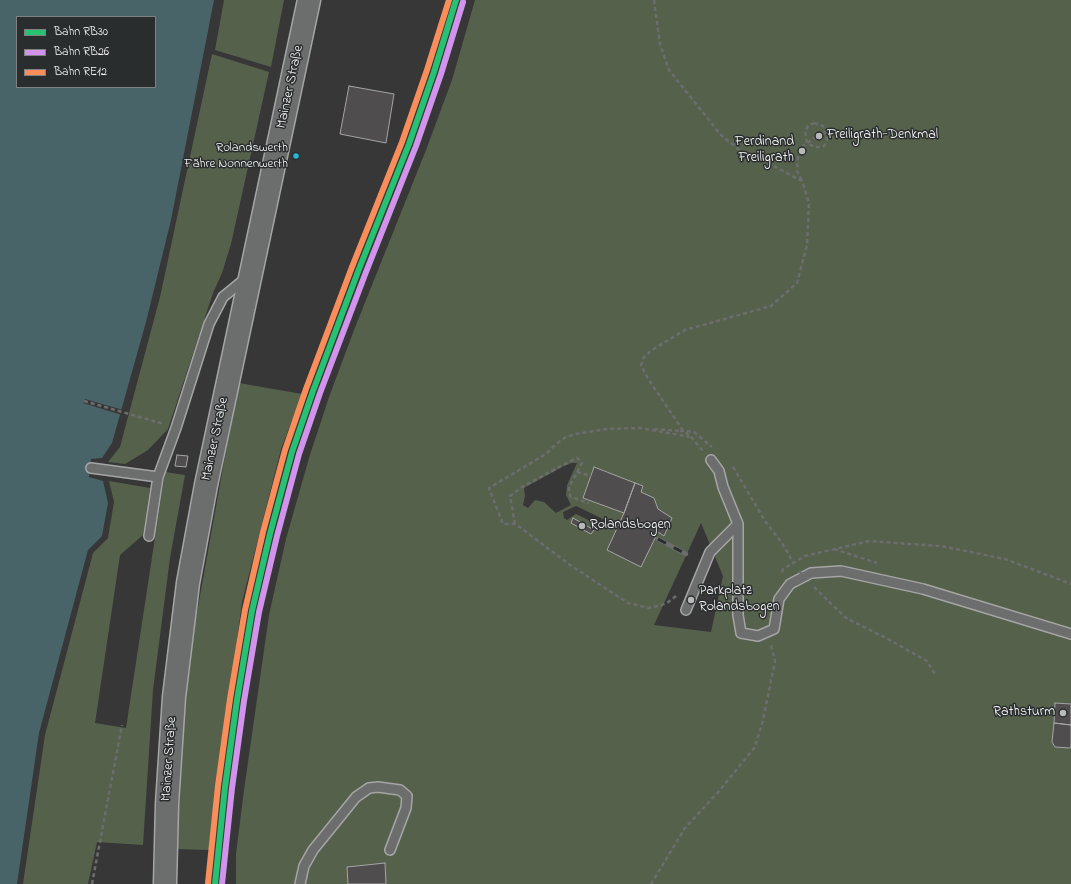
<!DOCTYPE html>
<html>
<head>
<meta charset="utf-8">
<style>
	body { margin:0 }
	#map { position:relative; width:1071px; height:884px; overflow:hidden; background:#373737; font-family:"Indie Flower",sans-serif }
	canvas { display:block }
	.legend { position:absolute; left:16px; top:16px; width:140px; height:72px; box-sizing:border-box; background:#2a2d2e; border:1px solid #7f8182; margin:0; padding:5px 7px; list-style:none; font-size:12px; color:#fff }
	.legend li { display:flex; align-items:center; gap:8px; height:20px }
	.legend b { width:20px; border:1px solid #7f8182 }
</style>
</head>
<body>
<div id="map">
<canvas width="1071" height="884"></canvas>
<ul class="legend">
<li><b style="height:5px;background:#26c172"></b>Bahn RB30</li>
<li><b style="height:5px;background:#d193ec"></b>Bahn RB26</li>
<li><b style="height:5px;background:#fa8e5a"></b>Bahn RE12</li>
</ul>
</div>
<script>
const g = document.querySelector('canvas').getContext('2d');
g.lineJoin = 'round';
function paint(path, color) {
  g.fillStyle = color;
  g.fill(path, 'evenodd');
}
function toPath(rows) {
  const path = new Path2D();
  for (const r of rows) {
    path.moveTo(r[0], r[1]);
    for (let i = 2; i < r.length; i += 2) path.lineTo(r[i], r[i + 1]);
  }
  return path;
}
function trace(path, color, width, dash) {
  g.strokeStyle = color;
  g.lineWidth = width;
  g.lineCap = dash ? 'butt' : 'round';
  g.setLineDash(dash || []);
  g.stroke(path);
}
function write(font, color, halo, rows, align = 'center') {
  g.font = font + ' "Indie Flower",sans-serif';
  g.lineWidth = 3;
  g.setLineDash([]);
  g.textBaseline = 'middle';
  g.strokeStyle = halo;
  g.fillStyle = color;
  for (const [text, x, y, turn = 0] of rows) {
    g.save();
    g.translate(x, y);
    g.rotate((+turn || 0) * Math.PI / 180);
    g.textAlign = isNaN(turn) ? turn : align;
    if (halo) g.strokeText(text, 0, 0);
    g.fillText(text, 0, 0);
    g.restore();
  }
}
const green = toPath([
	[224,0,284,0,271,67,215,50],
	[475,0,1071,0,1071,884,236,884,236,854,244,790,269,615,286,539,309,458,329,397,354,330,426,150,452,80],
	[572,463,577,463,567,485,566,495,571,505,556,513,544,502,535,500,528,508,523,505,525,496,524,488,564,466],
	[594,467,635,483,624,513,583,498],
	[576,506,607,521,605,528,576,514,567,520,564,518,563,512],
	[701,523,723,576,711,632,654,625],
	[212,54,269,72,231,244,222,273,213,293,168,429,148,450,125,464,108,462,120,447,160,297],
	[239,383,302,394,281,449,242,602,209,850,175,849,182,696,233,412],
	[165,472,185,475,170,558,153,690,143,845,97,842,88,884,23,884,45,735,93,553,108,538,114,502,109,481,150,488,143,535,120,555,95,723,126,728]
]);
const water = toPath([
	[0,0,214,0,171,220,146,322,112,443,102,458,91,459,89,477,103,481,108,503,102,536,88,550,39,733,17,884,0,884],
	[17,17,155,17,155,87,17,87]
]);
const pier = toPath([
	[85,399,123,410,122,415,83,403]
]);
const building = toPath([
	[349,86,394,94,386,143,340,134,349,86],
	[177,455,188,456,186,467,175,466,177,455],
	[594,467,635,483,624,513,583,498,594,467],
	[635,483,643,486,641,492,654,498,658,509,672,518,664,536,658,532,641,567,607,550,624,513,635,483],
	[573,518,594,530,591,534,571,523,573,518],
	[1055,703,1071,704,1071,725,1054,723,1055,703],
	[1054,723,1071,725,1071,746,1070,748,1055,747,1052,742,1054,723],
	[385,863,386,884,348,884,347,867,385,863]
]);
const path = toPath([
	[654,0,660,44,669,70,721,135,742,152,770,164,802,181,809,203,807,245,797,283,771,306,685,330,652,350,644,357,641,365,647,377,682,429,692,438,703,451],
	[814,123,823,126,827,140,824,146,819,147,815,147,807,143,805,131,808,126,814,123],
	[802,180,797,171,798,156,802,147,815,137],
	[84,401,164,424],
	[654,429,680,431],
	[687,431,694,432,712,447],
	[733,467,765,521,782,543,794,564],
	[577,472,591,476],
	[515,524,510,496,522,487,561,466,577,458,582,463,569,487,569,493,571,497,589,503],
	[834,549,877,563],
	[782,572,783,569,805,556,869,541,909,544,941,546,1005,559,1071,584],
	[814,587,846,618,886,638,927,661,936,676],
	[676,596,667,603,658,606,649,608,628,603,570,565,521,528,515,524,503,524,489,488,546,454,556,444,566,437,576,434,606,429,640,428,690,437],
	[92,884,122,725],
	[651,884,685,828,720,790,755,747,763,720,775,661,771,645]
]);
const service = toPath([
	[711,460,719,471,723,487,738,524,738,615,741,633,758,636,774,629,779,599,790,584,811,573,841,571,923,589,1071,634],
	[91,468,158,477],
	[149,536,158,477,176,428,209,324,223,297,245,279],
	[686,610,710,552,738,524],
	[300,884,304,866,313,850,356,797,369,788,378,787,400,790,407,796,406,808,390,850]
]);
const primary = toPath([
	[165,884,167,804,174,697,188,583,206,485,309,0]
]);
const rail = toPath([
	[658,539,686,554]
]);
const pathBridge = toPath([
	[680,431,687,431],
	[799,571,809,582]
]);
const rail1 = toPath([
	[215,884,225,787,237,700,252,611,270,534,292,452,313,391,359,269,409,144,434,72,456,0]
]);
const rail2 = toPath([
	[222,884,232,788,244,701,259,612,277,536,299,454,320,393,366,272,416,146,441,74,463,2]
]);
const rail3 = toPath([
	[208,883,218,786,230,699,245,610,263,532,285,450,306,389,352,267,402,142,427,70,449,0]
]);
const markers = [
	[819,136,4,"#b9b9b9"],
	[802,151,4,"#b9b9b9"],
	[296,156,3.5,"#20b9da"],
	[582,526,4,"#b9b9b9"],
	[691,600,4,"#b9b9b9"],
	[1063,713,4,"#b9b9b9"]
];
const busNames = [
	["Rolandswerth",288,149],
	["Fähre Nonnenwerth",288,165]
];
const streetNames = [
	["Mainzer Straße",291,87,-78],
	["Mainzer Straße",216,439,-78],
	["Mainzer Straße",170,759,-86]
];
const poiNames = [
	["Freiligrath-Denkmal",827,136],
	["Ferdinand",794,143,"right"],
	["Freiligrath",794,159,"right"],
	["Rolandsbogen",590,526],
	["Parkplatz",699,592],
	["Rolandsbogen",699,608],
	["Rathsturm",1055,713,"right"]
];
paint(green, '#56614c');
paint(water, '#486468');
paint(pier, '#373737');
paint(building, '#504d4f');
trace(building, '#a5a5a5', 1);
trace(service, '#a5a5a5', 12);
trace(primary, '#a5a5a5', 25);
trace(path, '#6c6d6d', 2.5, [4, 3]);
trace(service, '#6c6d6d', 9);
trace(primary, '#6c6d6d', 22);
trace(rail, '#6c6d6d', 4.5);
trace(rail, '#2a2d2e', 3, [9]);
trace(pathBridge, '#6c6d6d', 2.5, [4, 3]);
trace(rail1, '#26c172', 6);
trace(rail2, '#d193ec', 6);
trace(rail3, '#fa8e5a', 6);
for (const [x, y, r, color] of markers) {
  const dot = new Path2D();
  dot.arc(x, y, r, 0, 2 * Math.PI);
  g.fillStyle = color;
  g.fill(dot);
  trace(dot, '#2a2d2e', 1.5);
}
write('13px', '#fff', '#2a2d2e', busNames, 'right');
write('14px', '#fff', '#2a2d2e', streetNames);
write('14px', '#fff', '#2a2d2e', poiNames, 'left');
</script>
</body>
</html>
